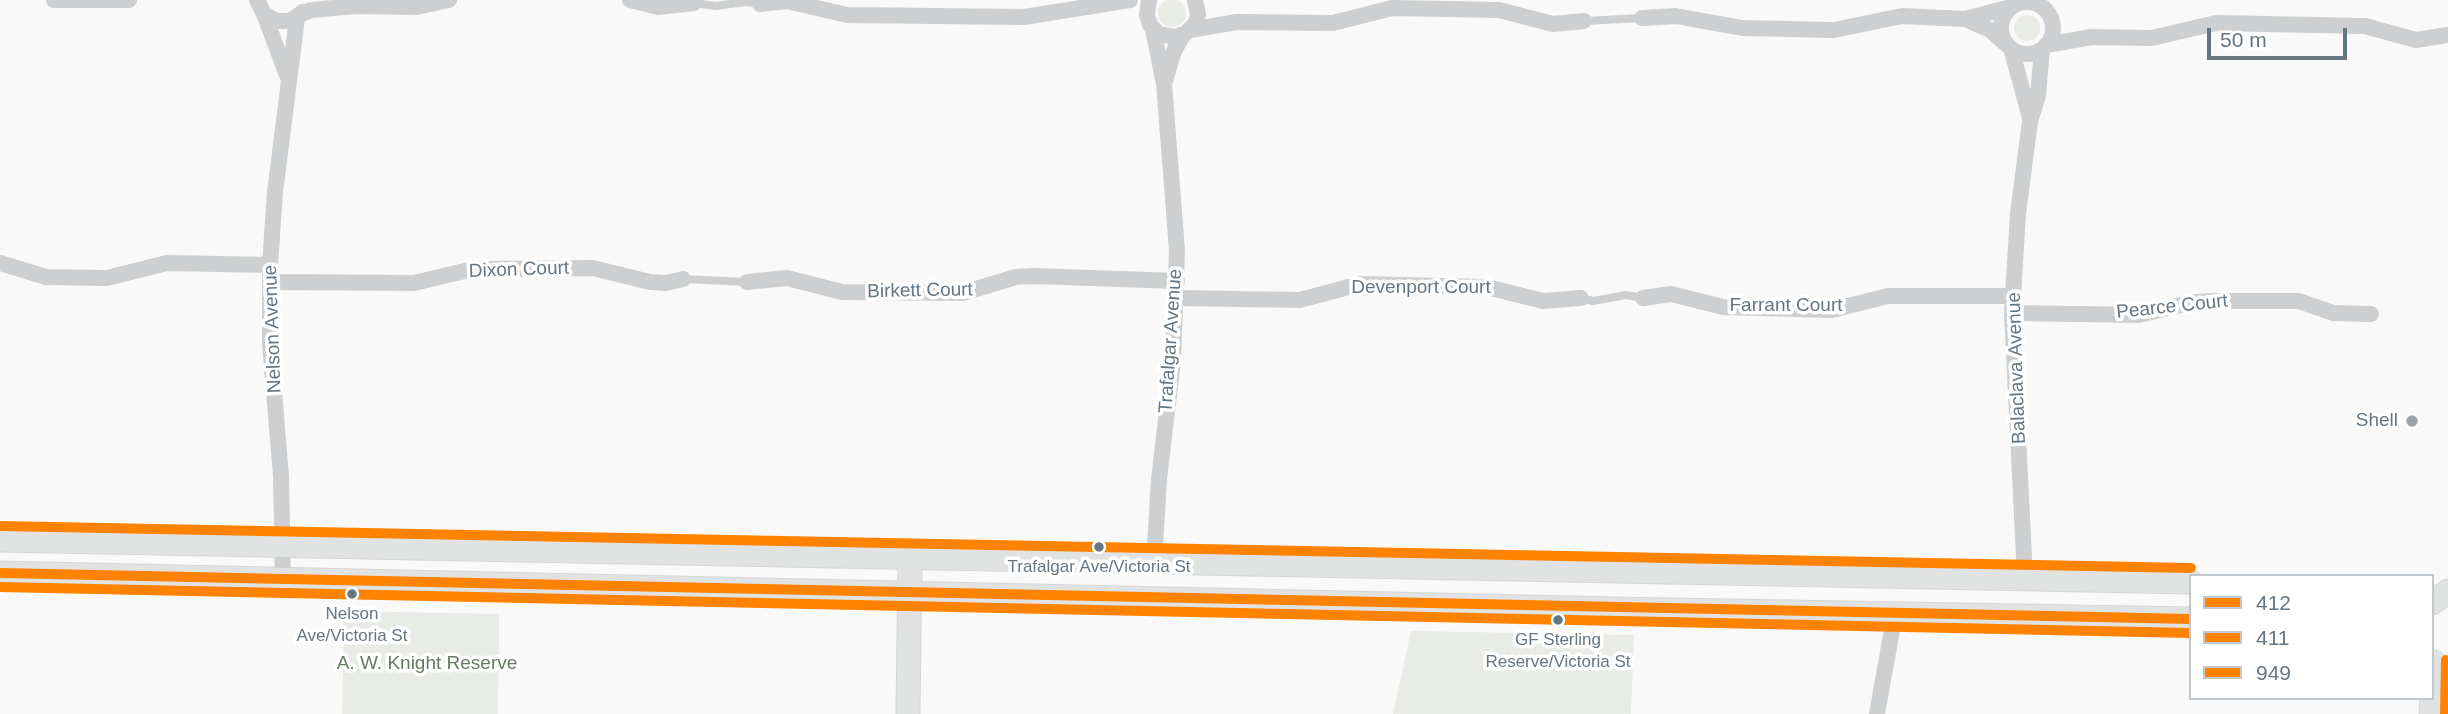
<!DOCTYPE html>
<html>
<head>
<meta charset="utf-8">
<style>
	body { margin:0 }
	#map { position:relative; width:2448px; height:714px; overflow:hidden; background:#f9f9f9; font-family:Helvetica,sans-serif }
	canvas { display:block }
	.legend { position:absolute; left:2189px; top:574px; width:245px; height:126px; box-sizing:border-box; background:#fff; border:2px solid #c1c8cd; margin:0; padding:9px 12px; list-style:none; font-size:21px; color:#657683 }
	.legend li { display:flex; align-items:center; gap:14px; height:35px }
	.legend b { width:35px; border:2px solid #c1c8cd }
	.scale { position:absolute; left:2207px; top:28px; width:140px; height:32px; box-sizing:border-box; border:4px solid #657683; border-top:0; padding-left:9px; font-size:21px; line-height:24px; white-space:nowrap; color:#657683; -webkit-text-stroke:5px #fff; paint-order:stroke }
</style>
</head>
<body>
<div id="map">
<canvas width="2448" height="714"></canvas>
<ul class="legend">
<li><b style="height:9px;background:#ff8200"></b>412</li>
<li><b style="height:9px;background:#ff8200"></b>411</li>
<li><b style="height:9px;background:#ff8200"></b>949</li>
</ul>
<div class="scale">50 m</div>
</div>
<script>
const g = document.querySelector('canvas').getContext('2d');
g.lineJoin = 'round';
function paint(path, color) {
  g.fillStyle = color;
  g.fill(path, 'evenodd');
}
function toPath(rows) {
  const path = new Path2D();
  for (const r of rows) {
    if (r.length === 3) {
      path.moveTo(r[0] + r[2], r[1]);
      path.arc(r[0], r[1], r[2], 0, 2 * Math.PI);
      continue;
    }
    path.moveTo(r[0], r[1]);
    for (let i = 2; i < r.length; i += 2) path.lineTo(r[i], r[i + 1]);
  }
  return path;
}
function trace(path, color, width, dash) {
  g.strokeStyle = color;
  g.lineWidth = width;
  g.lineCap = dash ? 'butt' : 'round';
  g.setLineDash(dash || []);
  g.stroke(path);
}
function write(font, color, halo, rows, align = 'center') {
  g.font = font + ' Helvetica,sans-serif';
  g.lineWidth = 7;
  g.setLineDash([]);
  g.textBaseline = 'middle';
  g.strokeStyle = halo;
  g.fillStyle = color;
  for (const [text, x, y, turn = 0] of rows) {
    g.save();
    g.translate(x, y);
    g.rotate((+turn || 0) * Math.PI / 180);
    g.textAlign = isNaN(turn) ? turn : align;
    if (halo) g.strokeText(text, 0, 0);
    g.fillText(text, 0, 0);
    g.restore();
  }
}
const green = toPath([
	[1172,13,14],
	[2027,28,13],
	[344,611,499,614,498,714,342,714],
	[1411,631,1634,635,1631,714,1393,714]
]);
const lane = toPath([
	[694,3,715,6,746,2,760,4],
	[1584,21,1642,18],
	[683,279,747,282],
	[1581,298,1593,301,1626,295,1643,298]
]);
const street = toPath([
	[54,0,129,0],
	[257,0,264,14,276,21,290,21,303,12],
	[630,0,658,7,694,3],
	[1149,0,1147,15,1150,25,1159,34,1175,37,1186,33,1196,23,1198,14,1195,0],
	[2027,28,26],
	[760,4,787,1,847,15,1024,17,1130,0],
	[264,14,288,78],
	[300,15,311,10,356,6,417,7,449,0],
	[1642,18,1676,16,1742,28,1834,30,1902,16,1965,19,2011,7],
	[1965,19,1990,30,2007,45],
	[1153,29,1164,84,1177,250,1173,361,1159,479,1154,563],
	[1190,30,1237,22,1333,23,1392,8,1499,10,1553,24,1584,21],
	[2046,45,2092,37,2152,38,2216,23,2365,26,2416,40,2447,35],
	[2011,48,2030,118],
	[1165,81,1174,51,1183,35],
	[0,263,46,277,107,278,167,263,270,265],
	[270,282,414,283,473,269,593,268,650,282,666,283,683,279],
	[747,282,787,278,842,292,963,293,1016,277,1034,276,1177,281],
	[1176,298,1300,300,1360,284,1487,287,1543,301,1581,298],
	[1643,298,1671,294,1723,307,1832,310,1888,296,2013,296],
	[2012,313,2139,315,2193,302,2216,301,2299,301,2333,313,2371,314],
	[2025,578,2012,313,2018,214,2030,121,2038,96,2042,49],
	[283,579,281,476,270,343,270,265,275,192,297,18],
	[1877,714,1895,613]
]);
const secondary = toPath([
	[0,540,2191,582],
	[0,573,1615,609,2191,619],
	[2432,603,2448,591],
	[908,714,910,558],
	[2431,714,2434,662]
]);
const bus1 = toPath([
	[0,573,2191,619]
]);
const bus2 = toPath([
	[0,587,2191,633],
	[2445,714,2446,660]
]);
const bus3 = toPath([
	[0,526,2191,568]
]);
const markers = [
	[2412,421,7,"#99a4ac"],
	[1099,547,6,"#657683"],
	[352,594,6,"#657683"],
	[1558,620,6,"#657683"]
];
const busNames = [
	["Trafalgar Ave/Victoria St",1099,567],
	["Nelson",352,614],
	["Ave/Victoria St",352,636],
	["GF Sterling",1558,640],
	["Reserve/Victoria St",1558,662]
];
const streetNames = [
	["Dixon Court",519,270,-2],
	["Devenport Court",1421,288],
	["Birkett Court",920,291,-1],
	["Farrant Court",1786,306],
	["Pearce Court",2172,307,-6],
	["Nelson Avenue",273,329,-92],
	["Trafalgar Avenue",1171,341,-86],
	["Balaclava Avenue",2017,368,-92]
];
const poiNames = [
	["Shell",2398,421]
];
const parkNames = [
	["A. W. Knight Reserve",427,664]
];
paint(green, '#e8ebe6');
trace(secondary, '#d5d6d7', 25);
trace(lane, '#cecfd0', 8);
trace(street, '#cecfd0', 16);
trace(secondary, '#e1e2e2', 23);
trace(bus1, '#ff8200', 10);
trace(bus2, '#ff8200', 10);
trace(bus3, '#ff8200', 10);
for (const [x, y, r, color] of markers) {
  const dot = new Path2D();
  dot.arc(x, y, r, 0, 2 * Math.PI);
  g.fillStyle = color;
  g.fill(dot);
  trace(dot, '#fff', 2.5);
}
write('17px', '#657683', '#fff', busNames);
write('19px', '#657683', '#fff', streetNames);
write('19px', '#657683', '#fff', poiNames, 'right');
write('19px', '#687a64', '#fff', parkNames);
</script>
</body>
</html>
